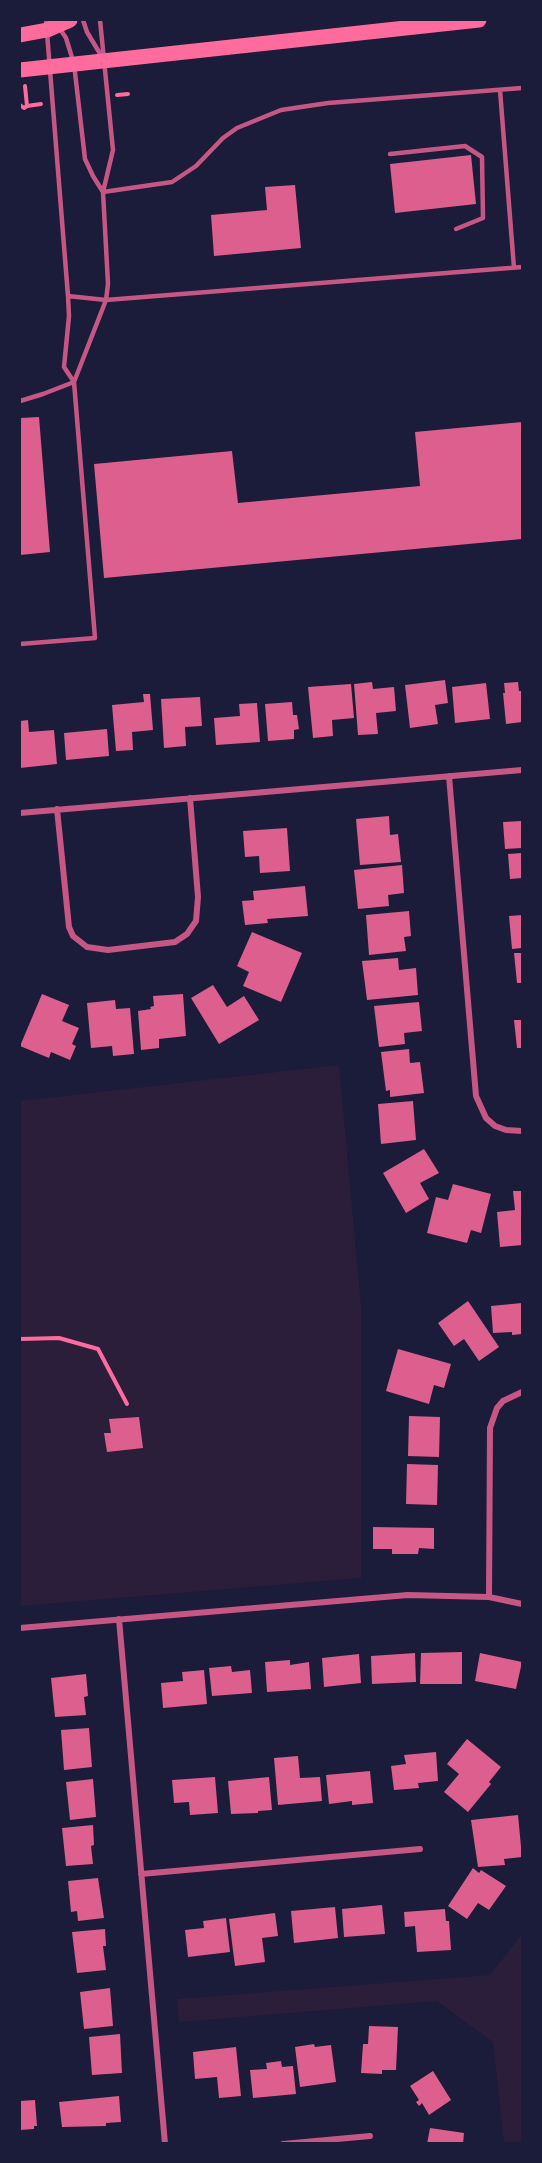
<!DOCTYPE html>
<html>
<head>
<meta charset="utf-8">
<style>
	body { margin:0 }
	#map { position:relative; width:542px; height:2163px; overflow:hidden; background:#1b1b3a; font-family:Barlow,sans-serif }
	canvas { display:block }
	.frame { position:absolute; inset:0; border:21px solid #1b1b3a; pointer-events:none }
</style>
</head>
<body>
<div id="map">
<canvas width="542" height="2163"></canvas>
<div class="frame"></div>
</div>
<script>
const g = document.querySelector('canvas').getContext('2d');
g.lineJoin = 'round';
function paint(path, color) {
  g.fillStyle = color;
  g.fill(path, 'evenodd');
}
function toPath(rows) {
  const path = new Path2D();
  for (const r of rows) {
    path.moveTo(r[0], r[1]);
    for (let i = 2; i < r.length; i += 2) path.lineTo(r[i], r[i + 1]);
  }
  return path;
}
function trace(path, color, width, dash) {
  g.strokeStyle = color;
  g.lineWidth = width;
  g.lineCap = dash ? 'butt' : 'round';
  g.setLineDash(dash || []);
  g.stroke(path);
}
const green = toPath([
	[339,1065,361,1306,361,1578,20,1606,20,1101],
	[522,1934,522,2143,504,2143,493,2042,437,2001,179,2022,177,1999,490,1975]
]);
const building = toPath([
	[471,155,476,204,395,213,390,164],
	[295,185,301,248,214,256,211,215,267,210,265,187],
	[39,417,50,552,20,555,20,418],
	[522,422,522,539,104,578,94,464,232,451,238,503,420,486,415,432],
	[445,680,448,703,435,705,438,724,410,728,405,685],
	[372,682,373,689,394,687,396,711,376,713,378,734,358,735,354,684],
	[518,682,519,691,522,691,522,722,506,724,503,693,505,693,504,683],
	[486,683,490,719,455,723,452,687],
	[351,684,354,718,332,720,333,736,313,738,308,687],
	[143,694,150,694,153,730,132,732,133,750,116,751,112,705,144,702],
	[200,697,202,726,185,727,186,746,164,748,161,699],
	[292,702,293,715,297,715,299,729,294,730,294,739,268,741,265,704],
	[257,703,260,742,216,745,214,718,240,716,239,704],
	[28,720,29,732,54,730,57,764,20,768,20,721],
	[107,729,109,756,66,760,64,733],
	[389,816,390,835,398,834,401,862,360,865,356,819],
	[522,821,522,848,505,849,503,822],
	[287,828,290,871,260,873,259,856,245,857,243,831],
	[522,853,522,878,510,879,508,854],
	[402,865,404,893,388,895,389,906,358,909,354,870],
	[305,886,308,916,267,919,268,923,245,925,242,901,254,900,253,891],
	[409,911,411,936,404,937,406,951,369,955,366,915],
	[522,915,522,948,512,949,509,916],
	[252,932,302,953,281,1002,243,986,249,972,237,966],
	[514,953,522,953,522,983,517,983],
	[398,958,399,970,416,968,418,995,367,1000,362,961],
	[213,985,227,1007,244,996,259,1020,219,1044,191,998],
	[42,994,69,1005,62,1021,79,1028,72,1044,76,1046,70,1060,51,1052,49,1058,20,1046],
	[183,994,186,1036,159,1039,159,1048,141,1050,138,1011,151,1009,150,1007,154,1006,153,996],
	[115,1000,116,1009,130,1008,134,1054,113,1056,112,1046,91,1048,87,1003],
	[419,1002,422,1031,404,1033,405,1044,379,1047,374,1006],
	[514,1020,522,1020,522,1048,517,1048],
	[409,1049,410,1063,420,1062,424,1093,390,1097,390,1090,386,1091,381,1052],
	[413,1101,416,1140,381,1144,378,1104],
	[424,1149,439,1173,420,1183,429,1199,406,1213,383,1173],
	[453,1184,491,1194,481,1233,471,1230,467,1243,427,1233,436,1197,448,1200],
	[513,1191,522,1191,522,1245,500,1247,497,1212,515,1210],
	[468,1301,499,1347,479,1361,464,1339,454,1346,438,1323],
	[522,1303,522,1334,512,1335,512,1332,493,1333,491,1306],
	[398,1349,451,1364,444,1388,434,1385,429,1404,386,1391],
	[409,1416,440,1417,439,1457,408,1456],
	[139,1417,143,1448,107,1452,104,1433,111,1433,109,1419],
	[407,1464,438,1465,437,1505,406,1504],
	[373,1527,434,1528,434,1549,419,1548,418,1554,392,1554,392,1549,373,1549],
	[462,1652,462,1684,420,1684,421,1653],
	[415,1653,416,1682,372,1684,371,1656],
	[480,1653,522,1662,516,1689,475,1681],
	[359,1654,361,1683,324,1687,322,1658],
	[290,1660,290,1665,309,1662,311,1689,267,1692,265,1662],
	[231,1666,232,1672,250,1670,252,1693,212,1696,209,1668],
	[204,1670,207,1704,163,1708,161,1683,183,1681,182,1672],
	[86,1674,88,1696,84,1697,86,1715,55,1717,51,1678],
	[89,1728,92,1767,64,1770,61,1730],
	[467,1739,501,1767,489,1782,491,1784,468,1812,444,1792,459,1774,447,1764],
	[436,1752,438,1781,418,1783,419,1788,394,1790,391,1766,406,1764,404,1755],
	[298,1756,300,1778,320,1777,322,1801,278,1805,274,1758],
	[370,1771,373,1803,352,1805,352,1801,329,1804,326,1775],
	[215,1777,218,1813,190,1815,189,1802,174,1803,172,1780],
	[269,1777,272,1810,258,1811,258,1813,231,1814,228,1781],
	[93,1779,96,1817,70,1820,66,1782],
	[518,1815,522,1857,504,1859,505,1865,478,1867,471,1820],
	[93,1825,94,1845,91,1846,93,1864,66,1866,62,1828],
	[473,1868,479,1873,481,1870,506,1886,489,1910,478,1903,467,1919,448,1906],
	[98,1878,104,1918,78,1921,77,1911,71,1912,68,1881],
	[382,1905,385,1934,344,1937,342,1909],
	[335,1907,338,1938,294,1943,291,1911],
	[445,1909,446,1921,449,1921,451,1950,417,1952,415,1926,405,1927,404,1912],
	[275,1913,278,1936,262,1938,265,1962,235,1966,229,1919],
	[226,1918,230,1952,188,1957,185,1930,204,1928,203,1921],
	[105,1929,106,1946,103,1946,106,1970,77,1973,72,1932],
	[110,1988,113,2026,84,2029,80,1992],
	[369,2026,398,2027,396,2070,382,2070,382,2074,361,2073,363,2044,368,2044],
	[120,2034,122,2073,92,2075,89,2037],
	[314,2044,315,2047,331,2045,336,2082,300,2087,295,2047],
	[236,2047,241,2096,219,2098,217,2077,195,2079,193,2052],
	[281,2061,282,2067,293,2066,296,2094,253,2098,250,2070,267,2069,266,2063],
	[433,2071,451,2100,429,2115,422,2103,419,2106,416,2102,419,2100,410,2086],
	[119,2096,121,2122,106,2123,106,2126,62,2127,59,2102],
	[35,2100,37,2126,34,2126,34,2129,20,2130,20,2101],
	[430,2128,464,2133,463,2144,427,2144]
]);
const path = toPath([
	[25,86,27,106,41,104],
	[117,95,128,94],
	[20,105,24,108,27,106],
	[20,1339,59,1338,98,1349,127,1404]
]);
const service = toPath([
	[46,20,68,296,69,316,64,367,74,382],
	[83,20,87,32,102,57],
	[60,29,66,38,74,64,85,159,93,176,103,192],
	[500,90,514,268],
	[390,154,465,146,482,157,483,218,456,229],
	[103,192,172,182,196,166,223,138,237,128,281,110,328,103,522,88],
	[68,296,106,300,522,267],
	[20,401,43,394,74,382],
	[20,644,95,638,74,382,106,300,108,284,103,192,113,150,100,20]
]);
const minor = toPath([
	[449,776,476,1096,486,1118,495,1126,506,1130,522,1131],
	[57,809,69,927,73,936,87,947,108,950,175,942,187,934,196,921,198,897,190,798],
	[20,813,522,770],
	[489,1597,490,1428,497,1408,503,1401,522,1392],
	[119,1619,165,2144],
	[20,1628,408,1595,489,1597,522,1604],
	[141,1874,420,1849],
	[283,2144,370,2136]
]);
const primary = toPath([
	[20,35,47,30,70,20],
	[20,70,479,20]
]);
paint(green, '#2a1e3b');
paint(building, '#dd5f8e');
trace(path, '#ff6b9d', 4);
trace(service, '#c65784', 4.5);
trace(minor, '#c65784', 6);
trace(primary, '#ff6b9d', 15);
</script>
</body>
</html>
